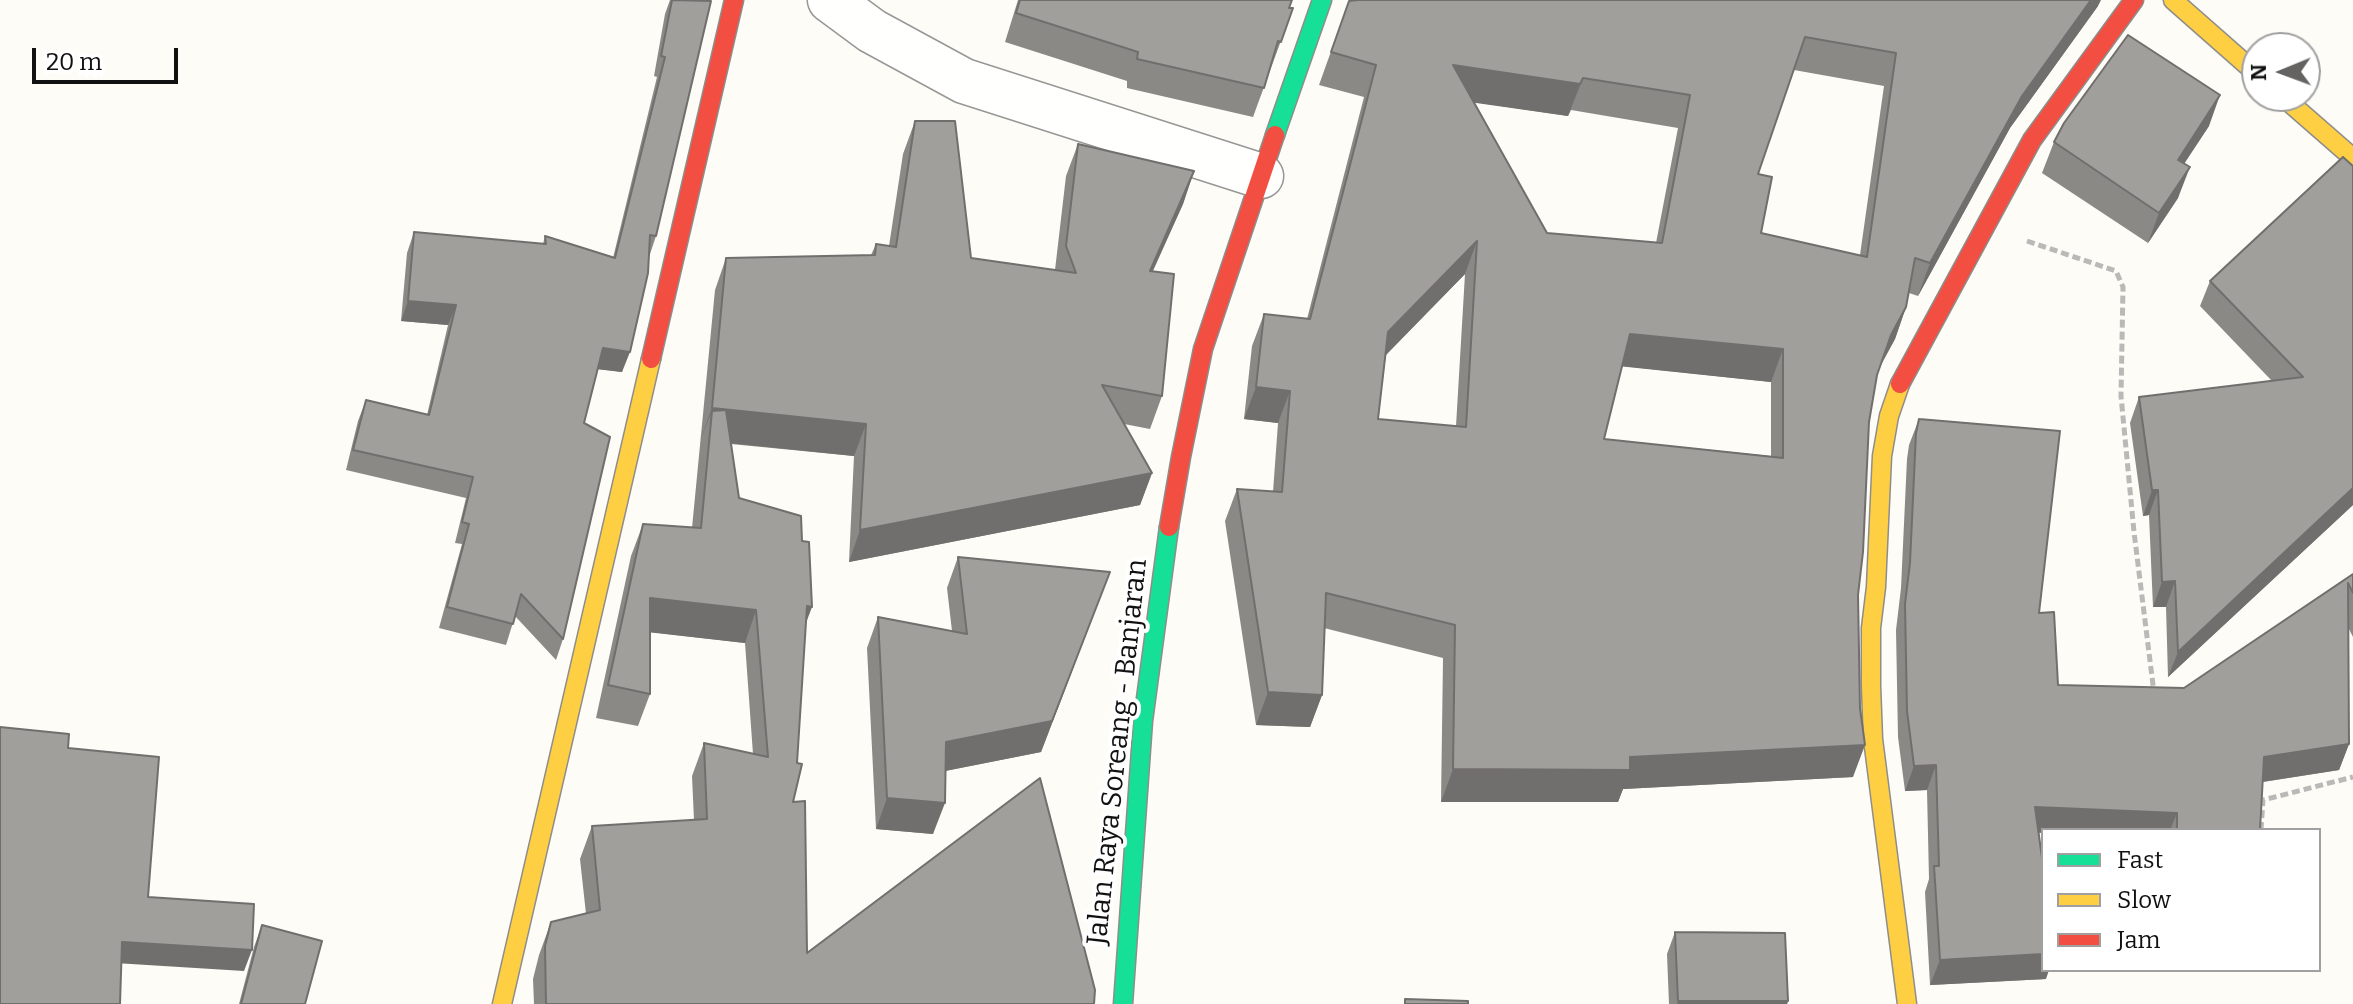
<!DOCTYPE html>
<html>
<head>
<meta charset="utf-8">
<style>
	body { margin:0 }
	#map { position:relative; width:2353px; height:1004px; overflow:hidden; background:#fdfcf7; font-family:Bitter,serif }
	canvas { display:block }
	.legend { position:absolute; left:2041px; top:828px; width:280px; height:144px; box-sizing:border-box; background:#fff; border:2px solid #a0a0a0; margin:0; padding:10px 14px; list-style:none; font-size:24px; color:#111 }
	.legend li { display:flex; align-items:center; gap:16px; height:40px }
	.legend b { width:40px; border:2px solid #a0a0a0 }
	.north { position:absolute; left:2241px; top:32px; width:80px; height:80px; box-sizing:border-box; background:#fff; border:2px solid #a0a0a0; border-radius:50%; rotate:269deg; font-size:22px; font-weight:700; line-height:32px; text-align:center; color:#111 }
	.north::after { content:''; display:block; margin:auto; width:28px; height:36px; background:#646362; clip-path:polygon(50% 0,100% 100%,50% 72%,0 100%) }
	.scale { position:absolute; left:32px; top:48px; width:146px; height:36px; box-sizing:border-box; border:4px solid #111; border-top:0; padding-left:10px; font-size:24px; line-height:28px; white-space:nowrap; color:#111; -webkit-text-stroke:6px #fff; paint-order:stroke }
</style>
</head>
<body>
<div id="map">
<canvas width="2353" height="1004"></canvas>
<ul class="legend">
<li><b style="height:10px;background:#16e098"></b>Fast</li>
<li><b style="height:10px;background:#ffcf43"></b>Slow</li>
<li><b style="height:10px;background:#f24e42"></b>Jam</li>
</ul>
<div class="north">N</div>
<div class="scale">20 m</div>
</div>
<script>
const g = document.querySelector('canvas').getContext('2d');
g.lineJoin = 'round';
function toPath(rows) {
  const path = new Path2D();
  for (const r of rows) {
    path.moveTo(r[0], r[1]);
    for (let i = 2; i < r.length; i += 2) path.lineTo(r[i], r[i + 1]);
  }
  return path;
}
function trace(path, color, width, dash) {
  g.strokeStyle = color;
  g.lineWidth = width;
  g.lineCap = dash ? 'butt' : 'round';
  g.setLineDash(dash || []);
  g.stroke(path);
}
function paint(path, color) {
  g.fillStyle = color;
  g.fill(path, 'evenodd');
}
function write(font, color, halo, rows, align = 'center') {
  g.font = font + ' Bitter,serif';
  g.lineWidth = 8;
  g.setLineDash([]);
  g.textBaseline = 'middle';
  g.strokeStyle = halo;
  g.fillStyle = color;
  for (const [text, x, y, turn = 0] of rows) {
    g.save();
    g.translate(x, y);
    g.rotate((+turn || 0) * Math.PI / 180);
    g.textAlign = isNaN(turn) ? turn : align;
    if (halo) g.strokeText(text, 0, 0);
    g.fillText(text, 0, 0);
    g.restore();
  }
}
const path = toPath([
	[2027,241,2116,271,2123,287,2121,396,2134,532,2154,693],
	[2261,830,2263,800,2353,777]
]);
const street = toPath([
	[830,0,872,31,964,81,1261,176]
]);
const fast = toPath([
	[1275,135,1322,0],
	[1123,1004,1143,721,1169,527]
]);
const slow = toPath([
	[2173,0,2257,74],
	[2282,96,2353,158],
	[1900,384,1889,416,1882,456,1876,587,1871,628,1871,686,1873,739,1907,1004],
	[502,1004,651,359]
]);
const jam = toPath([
	[651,359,734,0],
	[1900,384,2032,140,2134,0],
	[1169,527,1181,457,1203,349,1275,135]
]);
const wall = toPath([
	[670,0,708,0,656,236,649,257,622,372,598,369,584,423,563,639,556,660,515,616,506,645,439,628,462,544,455,543,466,498,346,470,358,421,366,400,427,415,448,325,401,321,407,253,414,232,543,244,545,236,613,258,657,77,654,76,665,14],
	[1018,0,1292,0,1289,8,1293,8,1253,117,1127,88,1127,81,1005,42],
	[1349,1,2098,6,2010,128,1918,296,1909,293,1906,307,1895,339,1881,365,1877,375,1869,422,1858,595,1853,777,1623,789,1618,802,1441,802,1443,658,1324,628,1322,695,1310,727,1256,725,1225,521,1237,489,1273,492,1278,423,1244,419,1252,346,1264,314,1307,319,1364,97,1319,85],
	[1794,70,1884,86,1860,255,1761,233,1758,174],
	[1474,102,1568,116,1571,110,1678,128,1656,243,1547,233],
	[1465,274,1456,426,1378,419,1386,355],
	[1622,366,1771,382,1771,456,1604,439],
	[915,121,971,258,1055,270,1066,176,1078,144,1194,171,1183,204,1153,271,1162,396,1150,429,1124,424,1152,473,1140,505,849,562,854,456,731,444,739,498,806,623,793,802,807,953,1094,1004,534,1004,533,979,539,955,551,922,586,914,580,859,592,826,694,820,692,776,704,743,753,754,745,643,650,632,650,694,638,726,596,718,631,556,643,524,692,528,715,290,726,258,871,255,876,244,889,246,903,154],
	[2209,126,2184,163,2178,198,2148,243,2042,173,2054,142],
	[2353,166,2353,505,2168,677,2166,607,2153,607,2149,515,2143,516,2130,423,2139,397,2272,381,2200,306,2210,281],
	[1919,419,2039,613,2058,685,2184,688,2353,574,2353,637,2348,627,2349,744,2339,770,2263,782,2260,830,2043,830,2039,833,2046,979,1930,985,1925,892,1929,879,1927,790,1905,791,1898,737,1896,630,1901,588,1907,459,1909,445],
	[958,557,1110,572,1041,752,945,771,933,834,876,829,867,648,878,617,952,631,947,588],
	[262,925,305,1004,239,1004,254,947],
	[1675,932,1788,1001,1787,1004,1669,1004,1667,954]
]);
const shadedWall = toPath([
	[2091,0,2101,0,2098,6,2010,128,1918,296,1930,263,2022,96],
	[1453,65,1583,78,1568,116,1441,98],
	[2220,95,2209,126,2167,190,2178,160],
	[2190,167,2178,198,2148,243,2159,213],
	[1194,171,1183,204,1138,303,1150,271],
	[1477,241,1465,274,1376,365,1388,332],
	[408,301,456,305,448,325,401,321],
	[1906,307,1895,339,1879,368,1891,335],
	[1630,334,1783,349,1771,382,1618,366],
	[603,348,630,352,622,372,596,369],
	[1256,387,1290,391,1278,423,1244,419],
	[712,408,866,424,854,456,709,441,712,411,700,441],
	[1152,473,1140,505,849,562,860,530],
	[2353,488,2353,505,2168,677,2178,652],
	[2152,490,2158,490,2149,515,2143,516],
	[1110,572,1041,752,935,773,946,742],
	[2175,581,2166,607,2153,607,2162,582],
	[650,598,756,610,745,643,638,631],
	[807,606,812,607,800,639],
	[1268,692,1322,695,1310,727,1256,725],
	[2349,744,2339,770,2255,783,2264,757],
	[1865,745,1853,777,1623,789,1618,802,1441,802,1453,769,1630,757],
	[1936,765,1927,790,1905,791,1914,766],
	[887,798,945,803,933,834,876,829],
	[2035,807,2177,813,2170,830,2043,830,2043,833,2026,832],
	[122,942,252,950,244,971,115,963],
	[2043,954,2043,970,2049,970,2046,979,1930,985,1940,960],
	[1678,1001,1788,1001,1787,1004,1677,1004]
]);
const building = toPath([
	[672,0,711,1,656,236,650,235,648,273,630,352,603,348,584,423,610,437,563,639,521,594,513,624,447,607,469,524,462,522,473,477,353,450,366,400,429,415,456,305,408,301,414,232,546,244,545,236,615,258,665,57,661,56,672,0],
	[1020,0,1292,0,1289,8,1293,8,1281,42,1278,41,1264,88,1137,59,1138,52,1016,13,1020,0],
	[1358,0,2091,0,2022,96,1930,263,1915,258,1906,307,1891,335,1877,375,1869,422,1863,552,1858,595,1860,708,1865,745,1630,757,1630,770,1453,769,1455,625,1326,593,1322,695,1268,692,1237,489,1282,492,1290,391,1256,387,1264,314,1310,319,1376,65,1331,52,1349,1,1358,0],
	[1805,37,1896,53,1867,257,1761,233,1772,177,1758,174,1805,37],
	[1453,65,1580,84,1583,78,1690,95,1662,243,1547,233,1453,65],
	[1477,241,1466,427,1378,419,1388,332,1477,241],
	[1630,334,1783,349,1783,458,1604,439,1630,334],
	[2128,35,2220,95,2178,160,2190,167,2159,213,2054,142,2064,123,2128,35],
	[915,121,955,121,971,258,1076,273,1066,246,1078,144,1194,171,1150,271,1174,274,1162,396,1102,385,1152,473,860,530,866,424,712,408,726,258,875,255,876,244,896,247,915,121],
	[2343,157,2353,166,2353,488,2178,652,2175,581,2162,582,2158,490,2152,490,2139,397,2303,377,2210,281,2343,157],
	[726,410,739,498,801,516,802,541,809,542,812,607,807,606,797,763,802,764,793,802,805,801,807,953,1040,778,1095,990,1094,1004,546,1004,545,946,551,922,600,910,592,826,707,819,704,743,768,757,756,610,650,598,650,694,608,685,643,524,701,528,712,411,726,410],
	[1919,419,2060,431,2039,613,2054,612,2058,685,2184,688,2353,574,2353,593,2348,583,2349,744,2264,757,2260,830,2177,830,2177,813,2035,807,2043,865,2043,954,1940,960,1934,866,1939,866,1936,765,1914,766,1907,711,1905,604,1910,563,1916,433,1919,419],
	[958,557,1110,572,1052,721,946,742,945,803,887,798,878,617,967,634,958,557],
	[0,727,69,734,68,748,159,757,148,897,254,904,252,950,122,942,120,1004,0,1004,0,727],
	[262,925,322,941,305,1004,241,1004,262,925],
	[1675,932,1785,933,1788,1001,1678,1001,1675,932],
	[1405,999,1468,1001,1468,1004,1405,1004,1405,999]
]);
const streetNames = [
	["Jalan Raya Soreang - Banjaran",1118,752,-84]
];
trace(street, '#979795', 47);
trace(fast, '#8e8d8b', 21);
trace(slow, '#8e8d8b', 21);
trace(jam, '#8e8d8b', 21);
trace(path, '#b9b9b8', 5, [8, 4]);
trace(street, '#fffffe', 44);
trace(fast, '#16e098', 18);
trace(slow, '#ffcf43', 18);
trace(jam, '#f24e42', 18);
paint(wall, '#8a8986');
paint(shadedWall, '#716f6d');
paint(building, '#a19f9c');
trace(building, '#716f6d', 2);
write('28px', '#111', '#fff', streetNames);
</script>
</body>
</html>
